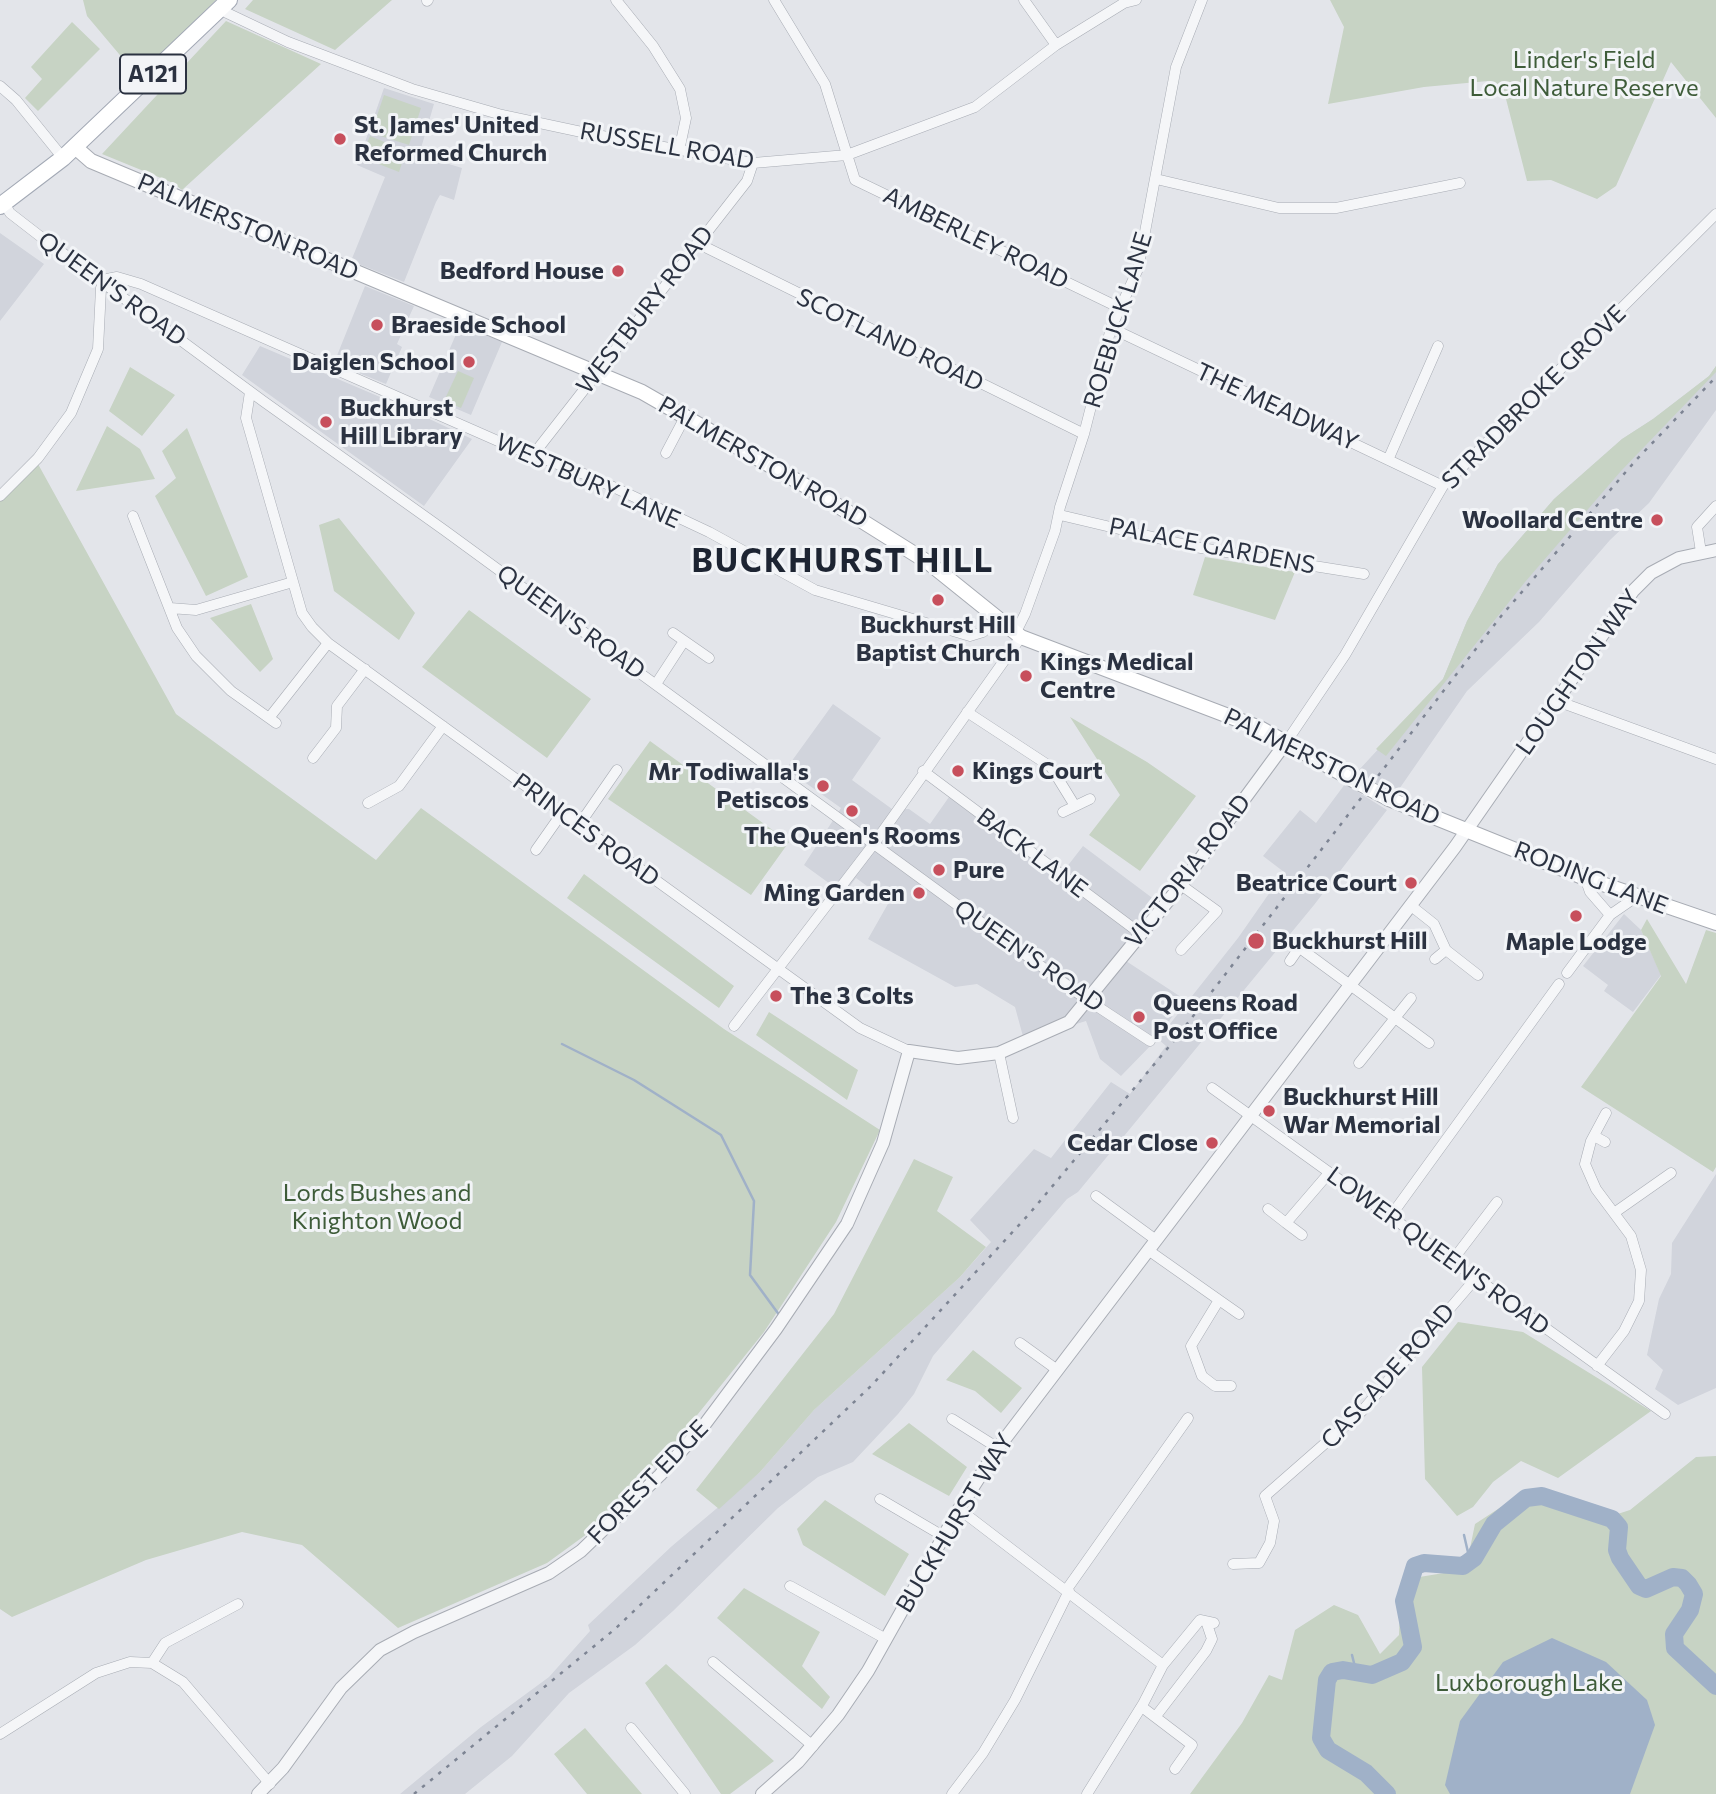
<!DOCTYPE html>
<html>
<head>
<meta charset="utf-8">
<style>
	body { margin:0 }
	canvas { display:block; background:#e3e5ea }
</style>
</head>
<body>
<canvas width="1716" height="1794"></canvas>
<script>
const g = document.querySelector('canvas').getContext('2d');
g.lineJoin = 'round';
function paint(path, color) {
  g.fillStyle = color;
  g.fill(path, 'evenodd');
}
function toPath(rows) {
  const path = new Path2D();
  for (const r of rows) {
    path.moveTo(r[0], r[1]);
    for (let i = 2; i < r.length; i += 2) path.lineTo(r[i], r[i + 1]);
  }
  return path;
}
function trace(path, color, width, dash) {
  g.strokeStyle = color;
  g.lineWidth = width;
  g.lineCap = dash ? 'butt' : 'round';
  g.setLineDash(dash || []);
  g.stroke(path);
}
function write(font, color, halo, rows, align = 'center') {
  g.font = font + ' Commissioner,sans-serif';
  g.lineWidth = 6;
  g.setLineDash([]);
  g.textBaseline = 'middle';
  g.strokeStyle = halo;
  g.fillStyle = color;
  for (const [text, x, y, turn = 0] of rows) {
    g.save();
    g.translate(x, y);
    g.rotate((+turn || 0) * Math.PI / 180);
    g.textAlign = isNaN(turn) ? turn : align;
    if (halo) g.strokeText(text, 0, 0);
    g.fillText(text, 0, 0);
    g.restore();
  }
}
const built = toPath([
	[384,88,434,104,419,155,462,168,454,200,440,195,436,202,404,282,351,261,385,177,357,165],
	[0,233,44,264,0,321],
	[365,286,414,306,397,344,402,347,386,384,334,363],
	[460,325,502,342,471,415,429,397],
	[260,346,406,408,472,439,424,506,242,375],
	[1716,366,1716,410,1649,503,1610,540,1539,622,1467,691,1395,795,1358,771,1443,679,1467,621,1498,564,1554,499,1622,439,1653,419,1709,376],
	[833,704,881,738,852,780,892,809,909,809,930,824,949,797,1059,877,1083,846,1167,909,1126,961,1184,999,1157,1039,1121,1076,1100,1059,1086,1021,1024,1040,1015,1007,977,984,955,987,868,939,889,902,856,878,844,894,804,865,841,808,786,769],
	[1345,784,1387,810,1314,905,1078,1192,1067,1199,933,1356,914,1394,898,1414,853,1462,818,1477,778,1508,673,1611,635,1645,569,1693,512,1756,465,1794,400,1794,481,1727,549,1677,590,1631,588,1625,672,1546,760,1472,814,1410,960,1277,991,1242,970,1220,1034,1149,1051,1158,1111,1082,1130,1094,1166,1046,1158,1039,1238,938,1284,872,1263,856,1300,810,1316,823],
	[1624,914,1641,930,1661,975,1633,1012,1604,991,1608,985,1583,966],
	[1716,1174,1716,1388,1678,1405,1655,1389,1663,1370,1647,1355,1659,1299,1671,1274,1672,1243]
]);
const green = toPath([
	[83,0,216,0,153,62,135,73,87,16],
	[253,0,392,0,335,50,245,9],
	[1330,0,1716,0,1716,118,1671,62,1616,186,1597,199,1551,180,1527,181,1506,99,1488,81,1424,87,1328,104,1344,27],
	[226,21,321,64,182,190,173,183,102,154],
	[72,22,100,49,38,111,25,98,42,79,31,67],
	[384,95,421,108,409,145,371,133],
	[370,136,406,151,399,172,361,157],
	[1716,366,1716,372,1621,471,1525,582,1386,756,1376,749,1443,679,1467,621,1498,564,1554,499,1622,439,1653,419,1709,376],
	[130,367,175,395,142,436,109,411],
	[458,371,474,378,461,408,444,401],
	[107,426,140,449,155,479,76,491],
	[187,428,248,577,206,596,155,496,176,478,162,451],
	[38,464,176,714,376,860,421,808,724,1029,880,1130,836,1222,764,1332,677,1440,591,1531,547,1563,398,1628,302,1545,242,1532,146,1560,12,1617,0,1609,0,500],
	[339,518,415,613,399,640,334,591,319,525],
	[1205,557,1295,572,1275,620,1193,595],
	[251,604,273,659,260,672,210,618],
	[469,610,591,699,547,758,422,667],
	[1070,717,1147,762,1196,796,1140,871,1089,835,1120,795],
	[650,741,789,842,751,895,608,799],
	[584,874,734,986,719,1008,567,898],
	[1647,919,1686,984,1706,930,1716,933,1716,1167,1713,1172,1581,1087,1661,976,1641,930],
	[769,1012,858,1070,847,1100,756,1035],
	[914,1159,953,1177,937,1211,986,1247,960,1277,814,1410,760,1472,719,1509,696,1490,834,1314],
	[1458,1322,1523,1332,1651,1411,1558,1478,1521,1461,1493,1482,1473,1507,1457,1516,1425,1479,1422,1367],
	[973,1350,1022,1388,1001,1413,975,1391,946,1380],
	[909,1423,967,1467,949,1496,872,1454],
	[1716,1456,1716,1794,1190,1794,1242,1723,1269,1675,1282,1680,1295,1630,1334,1605,1358,1615,1380,1654,1399,1635,1401,1580,1450,1572,1468,1558,1475,1524,1501,1507,1534,1497,1599,1520,1630,1510,1696,1457],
	[825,1500,909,1554,885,1596,803,1545,797,1529],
	[744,1588,820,1632,802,1666,830,1697,822,1709,717,1618],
	[666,1664,774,1761,730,1794,721,1794,645,1683],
	[585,1728,642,1794,587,1794,554,1754]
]);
const water = toPath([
	[1552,1638,1606,1662,1647,1700,1655,1725,1630,1794,1450,1794,1445,1785,1460,1721,1503,1662]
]);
const stream = toPath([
	[562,1044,634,1080,721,1135,754,1201,750,1275,780,1316],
	[1464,1535,1470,1561],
	[1352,1655,1357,1675]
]);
const river = toPath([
	[1387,1794,1366,1773,1328,1750,1321,1738,1327,1680,1332,1672,1343,1670,1372,1675,1402,1662,1413,1647,1404,1601,1415,1566,1424,1563,1463,1566,1474,1558,1494,1524,1526,1498,1542,1496,1612,1519,1619,1527,1617,1550,1620,1558,1639,1586,1646,1589,1673,1577,1682,1578,1688,1584,1694,1594,1690,1610,1674,1634,1675,1648,1716,1686]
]);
const minor = toPath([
	[616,0,653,46,680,89,686,118,679,151],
	[774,0,825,84,855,180,1120,308],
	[1024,0,1056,45],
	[427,1,428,0],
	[222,6,227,13,288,42,412,89,502,115,591,134,753,163,847,155,975,107,1056,45,1124,3,1136,0],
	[0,86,16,100,63,158],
	[1156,179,1279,208,1336,208,1460,183],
	[4,203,10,213,41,237,263,401,444,530,1086,999,1150,1041],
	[697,243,1084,434],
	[1111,328,1443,486],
	[250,392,246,418,302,613,312,627,328,643,860,1028,909,1051],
	[666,453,686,415],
	[533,455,747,181,753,163],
	[1388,460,1438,346],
	[0,496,38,458,71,413,98,349,101,288,107,279,117,277,141,284,507,445,592,477,709,532,815,590,970,636,983,632,996,620],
	[1060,515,1195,547,1364,574],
	[133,516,177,628,196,656,231,691,276,723],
	[1701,552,1697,527,1716,506],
	[170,608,196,610,293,582],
	[673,633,709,658],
	[1015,634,1025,614,1055,531,1060,507,1084,434,1111,328,1138,269,1176,67,1202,0],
	[656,684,684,641],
	[1557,701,1716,759],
	[967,712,1051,767,1075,806],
	[269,718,328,643],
	[1287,741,1345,655,1443,486,1716,214],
	[313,758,336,728,337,706,365,669],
	[923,771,1141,934],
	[368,803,399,786,443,726],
	[1063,812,1090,799],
	[579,825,617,770],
	[536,850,562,813],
	[1585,878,1590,892,1610,915],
	[1410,905,1434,924,1446,950,1478,975],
	[1293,943,1429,1043],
	[1181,950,1217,911,1181,885],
	[1435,959,1446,950],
	[1290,961,1299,948],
	[1567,973,1610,915,1636,897],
	[734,1026,873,845,1021,637],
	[999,1053,1013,1118],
	[1359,1063,1411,998],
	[1212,1088,1665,1414],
	[1594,1136,1605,1142],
	[1096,1196,1156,1240],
	[1268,1209,1286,1223],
	[1614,1213,1671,1173],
	[1390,1217,1559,984],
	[1302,1235,1286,1223,1329,1173],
	[1148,1250,1219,1300,1191,1346,1202,1376,1215,1386,1231,1386],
	[1452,1261,1497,1202],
	[1219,1300,1239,1314],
	[1020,1343,1056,1369],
	[1597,1366,1624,1331,1639,1301,1641,1270,1631,1236,1596,1189,1585,1164,1591,1141,1606,1113],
	[952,1419,998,1448],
	[880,1499,943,1536],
	[959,1509,1163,1665],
	[1233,1564,1259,1563,1270,1543,1274,1521,1265,1496,1362,1411,1476,1278],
	[790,1586,886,1639],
	[1067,1589,1188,1418],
	[713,1662,813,1746],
	[152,1663,165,1643,238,1604],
	[1142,1707,1192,1745,1175,1769],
	[1156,1716,1206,1651,1212,1639,1207,1624],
	[631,1728,685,1794],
	[0,1734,96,1673,130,1662,152,1663,183,1682,270,1784],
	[952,1794,983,1753,1015,1700,1069,1591],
	[1087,1794,1143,1704,1163,1665,1200,1620,1214,1623]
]);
const tertiary = toPath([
	[258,1794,283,1768,341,1688,380,1650,414,1632,549,1573,581,1551,660,1475,705,1424,776,1329,847,1224,883,1143,909,1051,958,1058,999,1053,1069,1022,1181,885,1287,741],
	[762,1794,798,1762,838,1715,868,1671,959,1509,998,1448,1455,847,1633,591,1651,573,1679,558,1716,550]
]);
const secondary = toPath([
	[75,147,91,161,642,392,811,489,929,563,1021,637,1260,728,1353,780],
	[1389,799,1585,878,1716,923]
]);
const primary = toPath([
	[0,206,63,158,229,0]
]);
const rail = toPath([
	[414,1794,615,1629,872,1385,1030,1213,1177,1037,1502,615,1637,459,1716,377]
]);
const secondaryBridge = toPath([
	[1353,780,1389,799]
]);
const markers = [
	[340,139,7,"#c74f5c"],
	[618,271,7,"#c74f5c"],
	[377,325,7,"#c74f5c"],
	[469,362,7,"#c74f5c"],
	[326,422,7,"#c74f5c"],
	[1657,520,7,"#c74f5c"],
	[938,600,7,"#c74f5c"],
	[1026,676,7,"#c74f5c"],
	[958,771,7,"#c74f5c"],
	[823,786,7,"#c74f5c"],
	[852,811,7,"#c74f5c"],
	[939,870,7,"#c74f5c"],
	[1411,883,7,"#c74f5c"],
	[919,893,7,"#c74f5c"],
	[1576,916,7,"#c74f5c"],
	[1256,941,9,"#c74f5c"],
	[776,996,7,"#c74f5c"],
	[1139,1017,7,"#c74f5c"],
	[1269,1111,7,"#c74f5c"],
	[1212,1143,7,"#c74f5c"]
];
const shields = [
	[153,74,66]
];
const shieldNames = [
	["A121",153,74]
];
const parkNames = [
	["Linder's Field",1584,60],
	["Local Nature Reserve",1584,88],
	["Lords Bushes and",377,1193],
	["Knighton Wood",377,1221],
	["Luxborough Lake",1529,1683]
];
const poiNames = [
	["St. James' United",354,125],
	["Reformed Church",354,153],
	["Bedford House",604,271,"right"],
	["Braeside School",391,325],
	["Daiglen School",455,362,"right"],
	["Buckhurst",340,408],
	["Hill Library",340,436],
	["Woollard Centre",1643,520,"right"],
	["Buckhurst Hill",938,625,"center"],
	["Baptist Church",938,653,"center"],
	["Kings Medical",1040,662],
	["Centre",1040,690],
	["Kings Court",972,771],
	["Mr Todiwalla's",809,772,"right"],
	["Petiscos",809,800,"right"],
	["The Queen's Rooms",852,836,"center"],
	["Pure",953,870],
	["Beatrice Court",1397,883,"right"],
	["Ming Garden",905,893,"right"],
	["Buckhurst Hill",1272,941],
	["Maple Lodge",1576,942,"center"],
	["The 3 Colts",790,996],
	["Queens Road",1153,1003],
	["Post Office",1153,1031],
	["Buckhurst Hill",1283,1097],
	["War Memorial",1283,1125],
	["Cedar Close",1198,1143,"right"]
];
const streetNames = [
	["RUSSELL ROAD",667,146,10],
	["PALMERSTON ROAD",248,227,23],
	["AMBERLEY ROAD",976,238,26],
	["QUEEN'S ROAD",112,289,36],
	["WESTBURY ROAD",645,310,-52],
	["ROEBUCK LANE",1118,320,-73],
	["SCOTLAND ROAD",890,340,26],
	["STRADBROKE GROVE",1534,397,-45],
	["THE MEADWAY",1277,407,25],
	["PALMERSTON ROAD",763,462,30],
	["WESTBURY LANE",588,481,24],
	["PALACE GARDENS",1212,546,11],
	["QUEEN'S ROAD",571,622,36],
	["LOUGHTON WAY",1578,672,-55],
	["PALMERSTON ROAD",1332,767,26],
	["PRINCES ROAD",586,830,36],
	["BACK LANE",1032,853,37],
	["VICTORIA ROAD",1188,871,-52],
	["RODING LANE",1591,878,21],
	["QUEEN'S ROAD",1029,956,35],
	["LOWER QUEEN'S ROAD",1438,1251,36],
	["CASCADE ROAD",1388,1376,-48],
	["FOREST EDGE",648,1482,-46],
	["BUCKHURST WAY",955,1523,-59]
];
const districtNames = [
	["BUCKHURST HILL",843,561]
];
paint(built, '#d1d4dc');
paint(green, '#c7d3c4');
paint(water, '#a0b1c8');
trace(stream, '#a0b1c8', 2.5);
trace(river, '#a0b1c8', 18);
trace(minor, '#a8acb4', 11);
trace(tertiary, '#a8acb4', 14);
trace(secondary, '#a8acb4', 16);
trace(primary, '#a3a9b5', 18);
trace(minor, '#f5f6f8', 10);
trace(tertiary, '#f5f6f8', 12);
trace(secondary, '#fff', 14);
trace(primary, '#fff', 16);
trace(rail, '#7d8493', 2.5, [3.5, 7]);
trace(secondaryBridge, '#a8acb4', 16, []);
trace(secondaryBridge, '#fff', 14);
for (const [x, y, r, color] of markers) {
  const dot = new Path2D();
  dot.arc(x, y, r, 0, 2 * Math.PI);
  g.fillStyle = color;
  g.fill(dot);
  trace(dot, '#f2f4f7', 2.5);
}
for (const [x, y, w] of shields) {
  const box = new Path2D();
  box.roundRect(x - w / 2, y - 19.5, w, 39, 5);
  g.fillStyle = '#f2f4f7';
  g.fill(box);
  trace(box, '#2b3241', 2);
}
write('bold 23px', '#2b3241', null, shieldNames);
write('24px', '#3e5c39', '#f2f4f7', parkNames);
write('bold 24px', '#2b3241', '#f2f4f7', poiNames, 'left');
write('24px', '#2b3241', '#f2f4f7', streetNames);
g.letterSpacing = '2px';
write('bold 32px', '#1d2432', '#f2f4f7', districtNames);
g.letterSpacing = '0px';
</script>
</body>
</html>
